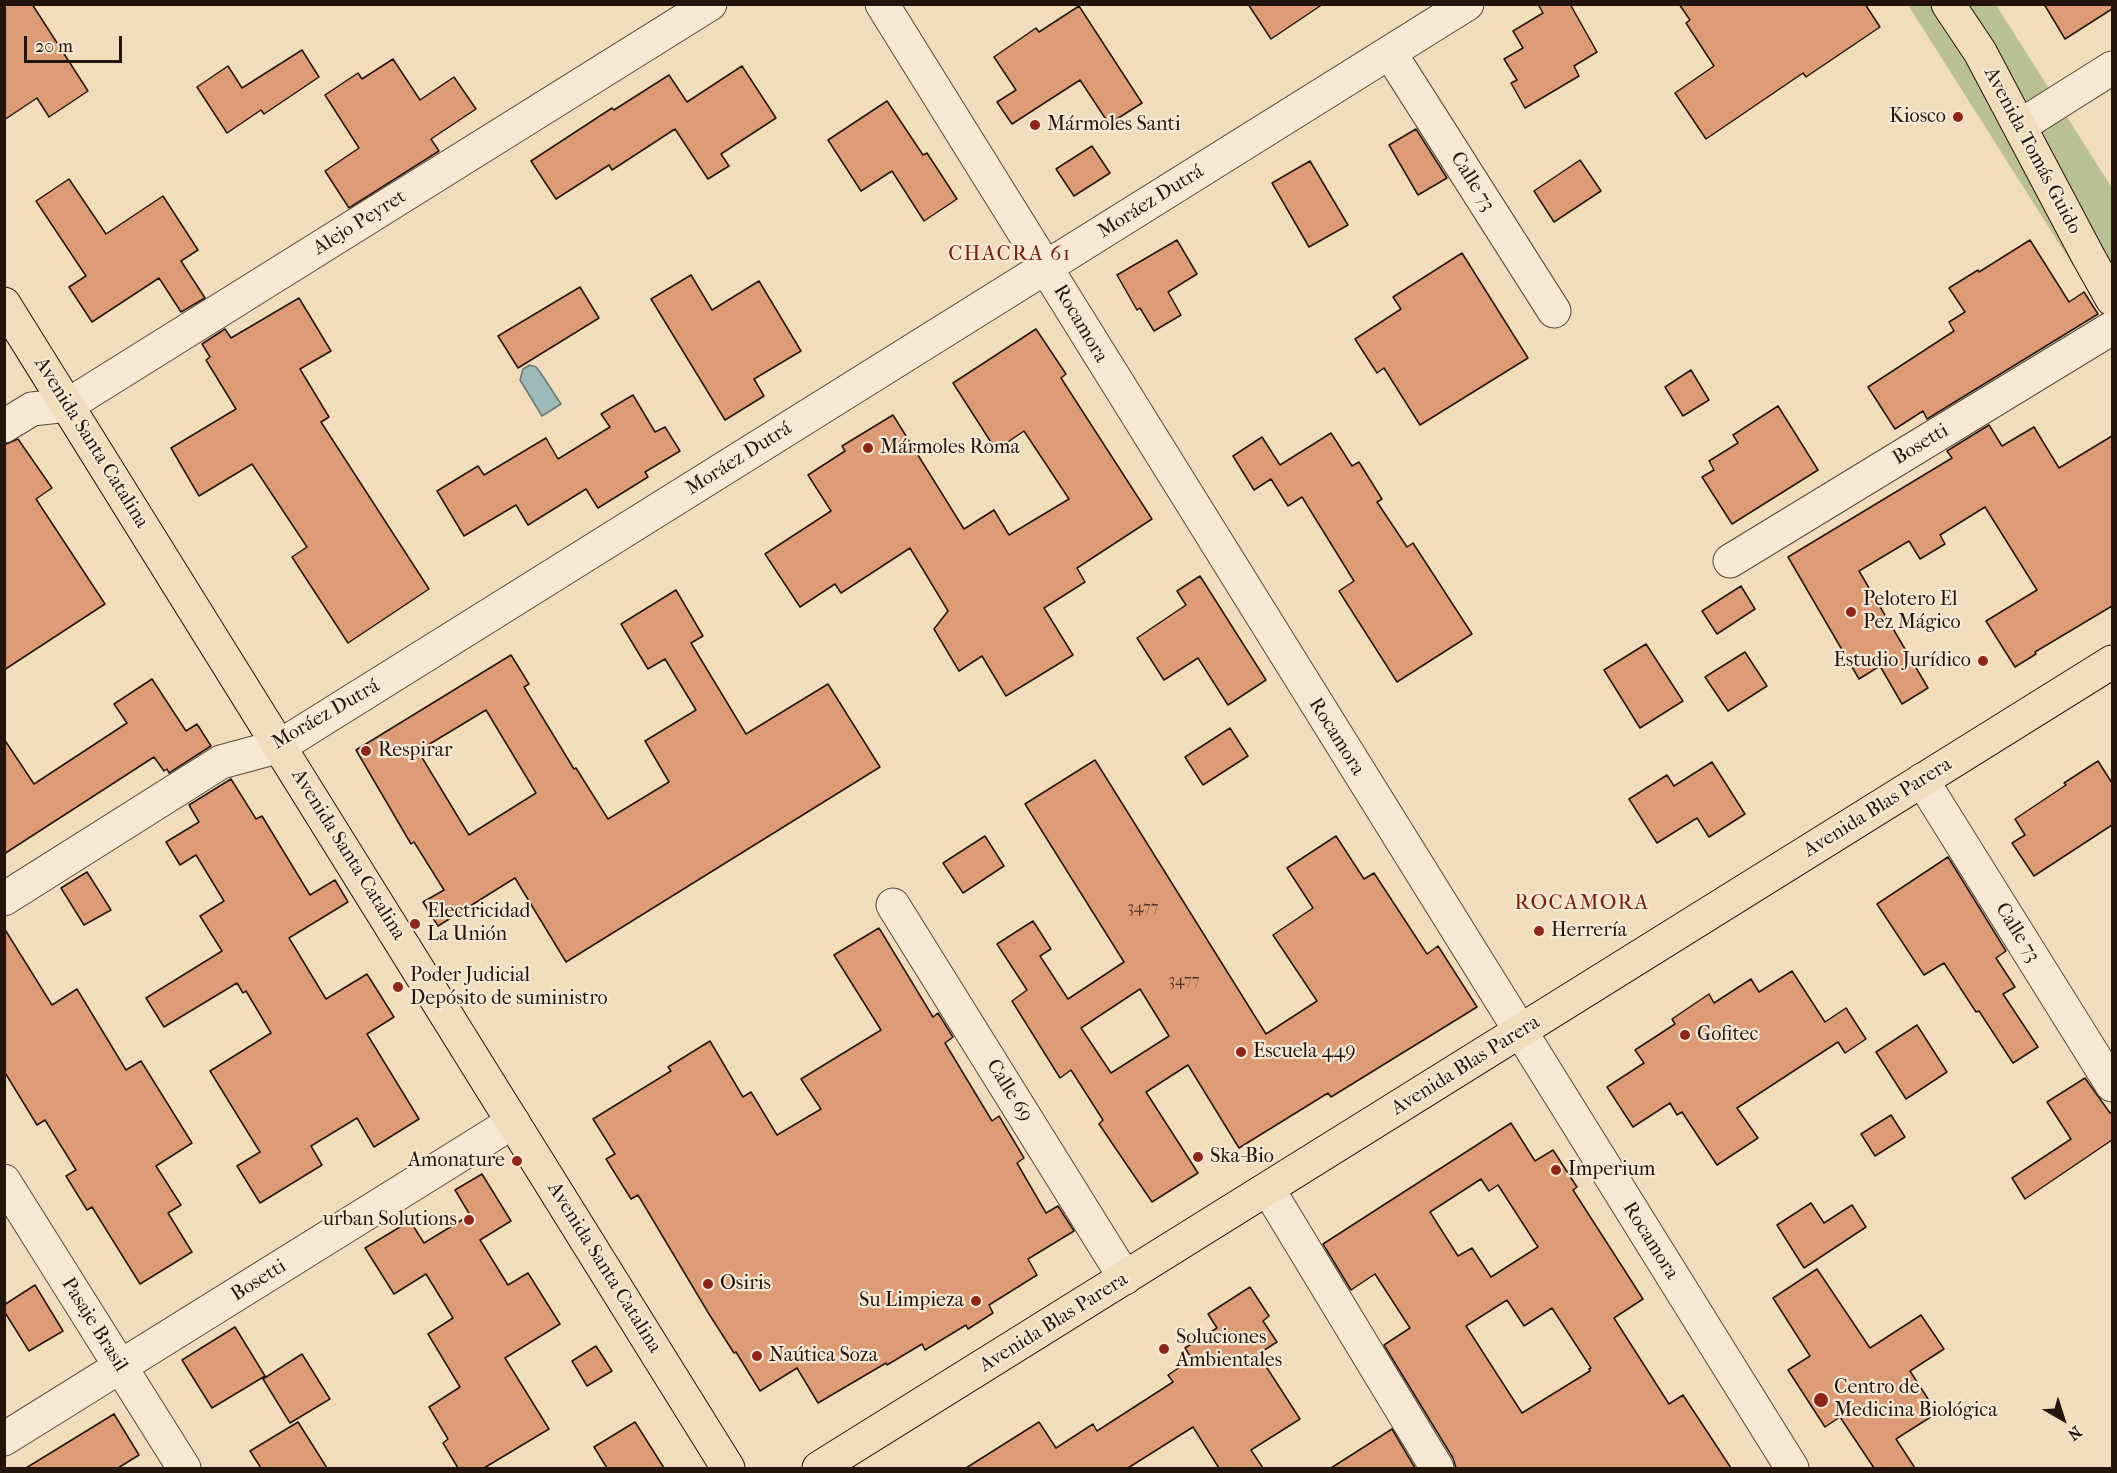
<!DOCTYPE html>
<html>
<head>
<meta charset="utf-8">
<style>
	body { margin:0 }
	#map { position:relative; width:2117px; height:1473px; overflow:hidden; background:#f1dcbb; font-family:"IM FELL French Canon",serif }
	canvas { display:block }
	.frame { position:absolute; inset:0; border:6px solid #23150e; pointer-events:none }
	.north { position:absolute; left:2033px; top:1389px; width:60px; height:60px; -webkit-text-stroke:4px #f6e8d3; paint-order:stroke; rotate:141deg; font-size:16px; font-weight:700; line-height:24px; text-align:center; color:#23150e }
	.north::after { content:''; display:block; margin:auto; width:21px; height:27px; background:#23150e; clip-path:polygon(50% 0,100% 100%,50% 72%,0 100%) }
	.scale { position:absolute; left:24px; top:36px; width:98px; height:27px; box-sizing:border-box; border:3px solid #23150e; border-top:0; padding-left:8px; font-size:18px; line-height:21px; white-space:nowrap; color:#23150e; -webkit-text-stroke:4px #f6e8d3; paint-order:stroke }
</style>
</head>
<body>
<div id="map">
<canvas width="2117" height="1473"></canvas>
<div class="frame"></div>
<div class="north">N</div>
<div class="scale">20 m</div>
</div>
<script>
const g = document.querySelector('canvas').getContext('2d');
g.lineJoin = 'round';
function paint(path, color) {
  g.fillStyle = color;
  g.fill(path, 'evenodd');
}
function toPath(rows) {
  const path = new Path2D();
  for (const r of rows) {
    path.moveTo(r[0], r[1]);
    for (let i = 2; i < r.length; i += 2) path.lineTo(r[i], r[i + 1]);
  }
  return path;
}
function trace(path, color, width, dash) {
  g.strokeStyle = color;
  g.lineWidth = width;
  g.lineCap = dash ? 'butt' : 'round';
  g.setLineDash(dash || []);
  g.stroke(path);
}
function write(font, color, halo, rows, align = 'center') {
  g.font = font + ' "IM FELL French Canon",serif';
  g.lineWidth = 4.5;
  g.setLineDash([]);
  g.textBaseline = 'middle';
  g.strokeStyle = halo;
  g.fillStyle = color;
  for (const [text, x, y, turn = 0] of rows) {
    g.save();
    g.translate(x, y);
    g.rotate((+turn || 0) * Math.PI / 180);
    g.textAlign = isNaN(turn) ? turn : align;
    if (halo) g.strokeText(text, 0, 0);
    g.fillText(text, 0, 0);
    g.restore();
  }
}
const green = toPath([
	[1908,5,1996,5,2112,188,2112,327]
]);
const water = toPath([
	[530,365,536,367,540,372,561,404,542,416,520,380,523,369,530,365]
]);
const building = toPath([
	[4,4,32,4,88,91,49,117,37,98,4,120,4,4],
	[1248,4,1323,4,1271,39,1248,4],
	[1538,4,1570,4,1597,52,1574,66,1579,76,1525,108,1511,83,1517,80,1504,59,1523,48,1513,31,1543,13,1538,4],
	[1679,4,1865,4,1880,27,1806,77,1803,73,1706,139,1675,93,1714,66,1686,23,1690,20,1679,4],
	[2044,4,2112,4,2112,9,2065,39,2044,4],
	[1079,6,1142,103,1109,124,1080,80,1012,124,997,102,1016,90,994,57,1036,28,1039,32,1079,6],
	[302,50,319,77,264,114,261,110,227,133,197,87,228,66,242,88,302,50],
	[393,59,420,100,454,77,476,109,431,139,439,151,349,208,325,171,359,148,325,95,358,73,362,79,393,59],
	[742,66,776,118,721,154,729,166,708,179,675,129,612,170,609,165,556,199,531,161,612,108,614,110,669,75,687,102,742,66],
	[887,101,923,155,927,153,957,199,924,221,892,171,861,191,828,140,887,101],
	[1416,129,1447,178,1418,195,1389,145,1416,129],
	[1092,146,1110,173,1074,196,1056,169,1092,146],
	[1580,160,1601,191,1554,222,1534,191,1580,160],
	[1310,161,1348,225,1309,247,1272,183,1310,161],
	[69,179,106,234,163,196,198,250,181,261,205,298,181,312,159,278,92,322,69,287,86,276,36,201,69,179],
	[1177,240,1197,274,1168,292,1181,315,1154,331,1140,308,1137,310,1117,275,1177,240],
	[2030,240,2069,302,2084,292,2098,314,1927,419,1923,411,1895,429,1868,387,1954,331,1949,322,1965,312,1949,288,1978,270,1979,272,2030,240],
	[1462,253,1528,358,1420,425,1384,368,1377,373,1355,339,1401,309,1393,297,1462,253],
	[691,275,712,310,759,281,801,351,754,379,764,396,725,420,651,299,691,275],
	[580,287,599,318,518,368,498,336,580,287],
	[299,298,331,351,300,369,329,417,321,422,429,589,348,643,292,557,307,547,252,464,199,496,171,448,236,409,206,360,210,357,202,344,225,329,231,338,299,298],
	[1036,329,1066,374,1061,378,1152,519,1077,568,1085,582,1044,608,1073,655,1006,696,982,656,959,671,934,629,948,611,910,548,841,593,835,584,800,607,765,554,831,511,808,475,845,451,842,446,893,415,964,529,994,510,1009,535,1069,499,1024,431,996,450,953,383,1036,329],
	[1691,370,1709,400,1683,416,1665,387,1691,370],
	[633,395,655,432,665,427,680,451,645,472,648,477,598,508,586,489,528,525,516,505,464,536,437,491,478,466,484,475,546,438,558,459,610,427,601,414,633,395],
	[1778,406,1818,470,1732,524,1702,477,1714,470,1709,461,1738,443,1733,435,1778,406],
	[1989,425,2002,446,2034,427,2059,468,2112,436,2112,606,2035,652,2036,654,2015,667,1986,621,2037,590,1985,507,1940,535,1945,544,1920,559,1909,541,1859,571,1928,688,1902,704,1880,666,1859,679,1788,557,1952,458,1947,451,1989,425],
	[1331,433,1352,466,1359,462,1382,499,1377,502,1407,547,1413,543,1472,634,1397,682,1339,591,1354,581,1302,497,1288,506,1271,479,1254,490,1233,456,1262,437,1280,465,1331,433],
	[18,439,52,488,36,499,105,604,4,670,4,445,18,439],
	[1200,576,1266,680,1228,705,1198,658,1164,680,1137,638,1186,605,1177,591,1200,576],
	[1741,586,1755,609,1717,634,1702,611,1741,586],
	[676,590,703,636,691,643,746,734,828,684,880,767,566,962,515,878,438,926,423,902,444,890,414,842,411,844,356,750,511,655,529,684,524,687,574,769,576,768,608,819,669,782,645,741,696,710,665,659,648,669,621,624,676,590],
	[486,710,536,793,469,835,418,751,486,710],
	[1646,644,1683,701,1640,728,1604,670,1646,644],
	[1745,652,1767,686,1728,711,1705,677,1745,652],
	[152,679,186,731,197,724,211,746,169,773,167,769,164,771,154,757,4,854,4,739,34,784,127,723,114,704,152,679],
	[1230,728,1248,756,1203,785,1185,757,1230,728],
	[1095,760,1266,1034,1317,1001,1273,935,1313,908,1287,868,1336,836,1364,879,1374,873,1427,954,1438,946,1477,1007,1331,1097,1328,1093,1239,1148,1188,1065,1146,1092,1198,1173,1152,1202,1099,1124,1103,1120,1071,1070,1060,1078,1012,1001,1027,990,997,944,1033,921,1051,949,1040,956,1068,999,1124,962,1025,804,1095,760],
	[1140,989,1169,1036,1111,1073,1081,1028,1140,989],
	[2098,761,2112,783,2112,825,2034,876,2012,843,2025,835,2015,819,2066,785,2064,783,2098,761],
	[1712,762,1745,814,1709,837,1697,818,1657,843,1629,799,1667,775,1674,786,1712,762],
	[231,779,256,819,262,816,310,895,335,880,348,902,289,938,326,999,367,974,394,1017,367,1034,419,1119,374,1147,357,1118,311,1146,322,1165,260,1203,237,1166,260,1152,210,1071,271,1033,246,991,243,993,237,983,164,1027,146,998,222,951,200,916,224,901,196,855,180,865,166,842,199,822,189,805,231,779],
	[985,836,1004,866,963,893,943,863,985,836],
	[1948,857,2006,951,1996,958,2015,987,2003,994,2038,1047,2013,1063,1979,1011,1976,1012,1944,963,1924,975,1877,904,1948,857],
	[87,872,111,910,84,925,61,888,87,872],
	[4,928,52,1005,77,989,126,1070,141,1061,192,1143,156,1166,181,1205,168,1213,192,1252,140,1284,92,1207,87,1210,66,1176,76,1170,45,1120,37,1125,4,1071,4,928],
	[879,928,933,1017,938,1013,953,1037,945,1043,992,1121,999,1116,1024,1158,1017,1163,1046,1213,1058,1206,1074,1231,1028,1259,1037,1275,989,1305,993,1313,968,1329,966,1325,925,1350,922,1344,887,1365,886,1363,818,1403,797,1368,760,1391,736,1352,734,1353,709,1314,638,1195,631,1199,606,1159,615,1154,593,1119,671,1071,668,1067,710,1041,743,1097,751,1092,777,1135,821,1109,801,1079,881,1030,834,955,879,928],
	[1792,971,1825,1022,1846,1008,1866,1039,1845,1053,1838,1042,1737,1108,1758,1138,1717,1165,1682,1112,1677,1115,1670,1103,1633,1127,1607,1087,1644,1063,1635,1050,1675,1024,1672,1019,1709,994,1714,1003,1751,979,1759,992,1792,971],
	[1917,1025,1947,1072,1906,1099,1876,1052,1917,1025],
	[2085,1078,2110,1113,2112,1112,2112,1140,2025,1199,2012,1178,2071,1139,2047,1102,2085,1078],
	[1891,1115,1905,1137,1875,1156,1861,1134,1891,1115],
	[1511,1123,1535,1161,1553,1150,1577,1187,1573,1190,1643,1299,1614,1318,1669,1404,1683,1395,1731,1468,1456,1468,1453,1458,1384,1345,1410,1328,1375,1274,1351,1290,1323,1244,1511,1123],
	[1481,1179,1489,1191,1498,1185,1538,1247,1491,1277,1472,1248,1458,1256,1430,1212,1481,1179],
	[1507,1300,1524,1326,1552,1308,1591,1368,1589,1369,1590,1371,1522,1413,1466,1326,1507,1300],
	[482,1174,511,1221,480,1240,508,1285,528,1273,560,1324,505,1358,549,1429,484,1468,458,1468,443,1443,448,1439,429,1407,460,1387,428,1334,453,1318,426,1274,394,1294,365,1248,410,1221,424,1243,470,1215,455,1190,482,1174],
	[1811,1203,1824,1223,1852,1205,1866,1227,1804,1268,1777,1225,1811,1203],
	[1817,1269,1870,1348,1921,1315,1944,1349,1910,1371,1937,1413,1896,1439,1915,1468,1874,1468,1840,1417,1825,1427,1788,1370,1810,1356,1773,1298,1817,1269],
	[35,1285,63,1331,29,1351,4,1311,4,1305,35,1285],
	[1250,1287,1269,1316,1263,1321,1277,1342,1258,1354,1300,1419,1251,1450,1263,1468,1219,1468,1193,1427,1128,1468,966,1468,1039,1422,1056,1448,1093,1424,1097,1431,1173,1382,1168,1375,1192,1359,1185,1348,1217,1328,1208,1314,1250,1287],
	[235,1327,265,1376,212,1408,182,1360,235,1327],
	[596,1346,612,1371,587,1386,572,1361,596,1346],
	[302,1354,330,1399,290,1423,263,1379,302,1354],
	[114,1414,139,1455,118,1468,26,1468,114,1414],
	[298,1422,327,1468,261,1468,250,1451,298,1422],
	[635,1422,664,1468,607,1468,594,1447,635,1422],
	[1392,1429,1415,1468,1331,1468,1392,1429]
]);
const minor = toPath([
	[882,4,1792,1468],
	[1390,53,1554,311],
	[2020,126,2112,68],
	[4,426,32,409,68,405,710,4],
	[1730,561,2112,328],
	[1922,780,2112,1085],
	[4,899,221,762,280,746,1467,4],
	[893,905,1125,1278],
	[4,1181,184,1468],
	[1268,1189,1437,1468],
	[4,1439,513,1122]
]);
const major = toPath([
	[1948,4,1980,52,2088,256,2112,299],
	[4,304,728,1468],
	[819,1468,2112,662]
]);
const markers = [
	[1958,117,6,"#8f2418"],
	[1035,125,6,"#8f2418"],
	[868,448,6,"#8f2418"],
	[1851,612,6,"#8f2418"],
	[1983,661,6,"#8f2418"],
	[366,751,6,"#8f2418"],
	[415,924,6,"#8f2418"],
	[1539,931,6,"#8f2418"],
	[398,987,6,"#8f2418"],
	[1685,1035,6,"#8f2418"],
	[1241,1052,6,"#8f2418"],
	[1198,1157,6,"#8f2418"],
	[517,1161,6,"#8f2418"],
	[1556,1170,6,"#8f2418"],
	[469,1220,6,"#8f2418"],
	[708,1284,6,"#8f2418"],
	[976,1301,6,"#8f2418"],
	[1164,1349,6,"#8f2418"],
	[757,1356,6,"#8f2418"],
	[1821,1400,8,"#8f2418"]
];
const numberNames = [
	["3477",1143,908],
	["3477",1184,981]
];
const poiNames = [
	["Kiosco",1946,117,"right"],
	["Mármoles Santi",1047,125],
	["Mármoles Roma",880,448],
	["Pelotero El",1863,600],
	["Pez Mágico",1863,623],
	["Estudio Jurídico",1971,661,"right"],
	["Respirar",378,751],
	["Electricidad",427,912],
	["La Unión",427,935],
	["Herrería",1551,931],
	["Poder Judicial",410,976],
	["Depósito de suministro",410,999],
	["Gofitec",1697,1035],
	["Escuela 449",1253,1052],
	["Ska-Bio",1210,1157],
	["Amonature",505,1161,"right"],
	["Imperium",1568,1170],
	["urban Solutions",457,1220,"right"],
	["Osiris",720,1284],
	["Su Limpieza",964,1301,"right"],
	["Soluciones",1176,1338],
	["Ambientales",1176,1361],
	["Naútica Soza",769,1356],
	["Centro de",1834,1388],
	["Medicina Biológica",1834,1411]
];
const streetNames = [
	["Avenida Tomás Guido",2032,151,62],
	["Calle 73",1472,182,58],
	["Moráez Dutrá",1151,202,-32],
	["Alejo Peyret",360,223,-32],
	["Rocamora",1080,324,59],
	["Avenida Santa Catalina",91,443,58],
	["Bosetti",1921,445,-31],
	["Moráez Dutrá",739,459,-32],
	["Moráez Dutrá",326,715,-30],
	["Rocamora",1336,737,58],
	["Avenida Blas Parera",1878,808,-32],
	["Avenida Santa Catalina",348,855,58],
	["Calle 73",2017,933,58],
	["Avenida Blas Parera",1466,1066,-32],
	["Calle 69",1009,1091,58],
	["Rocamora",1650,1241,58],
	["Avenida Santa Catalina",604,1268,58],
	["Bosetti",259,1281,-32],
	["Avenida Blas Parera",1054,1323,-32],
	["Pasaje Brasil",94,1325,58]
];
const neighbourhoodNames = [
	["CHACRA 61",1010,255],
	["ROCAMORA",1582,904]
];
paint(green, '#b9c091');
paint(water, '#9eb9ba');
trace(water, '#6d7775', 1.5);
paint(building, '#dc9b74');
trace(building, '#23150e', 1.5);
trace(minor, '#564739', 35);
trace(major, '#23150e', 35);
trace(minor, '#f6e8d3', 33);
trace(major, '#f1dcbb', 33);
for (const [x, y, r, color] of markers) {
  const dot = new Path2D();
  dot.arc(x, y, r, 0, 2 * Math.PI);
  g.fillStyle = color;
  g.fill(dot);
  trace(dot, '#f6e8d3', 2);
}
write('16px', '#513628', null, numberNames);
write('20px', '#23150e', '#f6e8d3', poiNames, 'left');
write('20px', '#23150e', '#f6e8d3', streetNames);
g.letterSpacing = '1.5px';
write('21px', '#7a1f14', '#f6e8d3', neighbourhoodNames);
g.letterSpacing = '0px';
</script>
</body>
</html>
